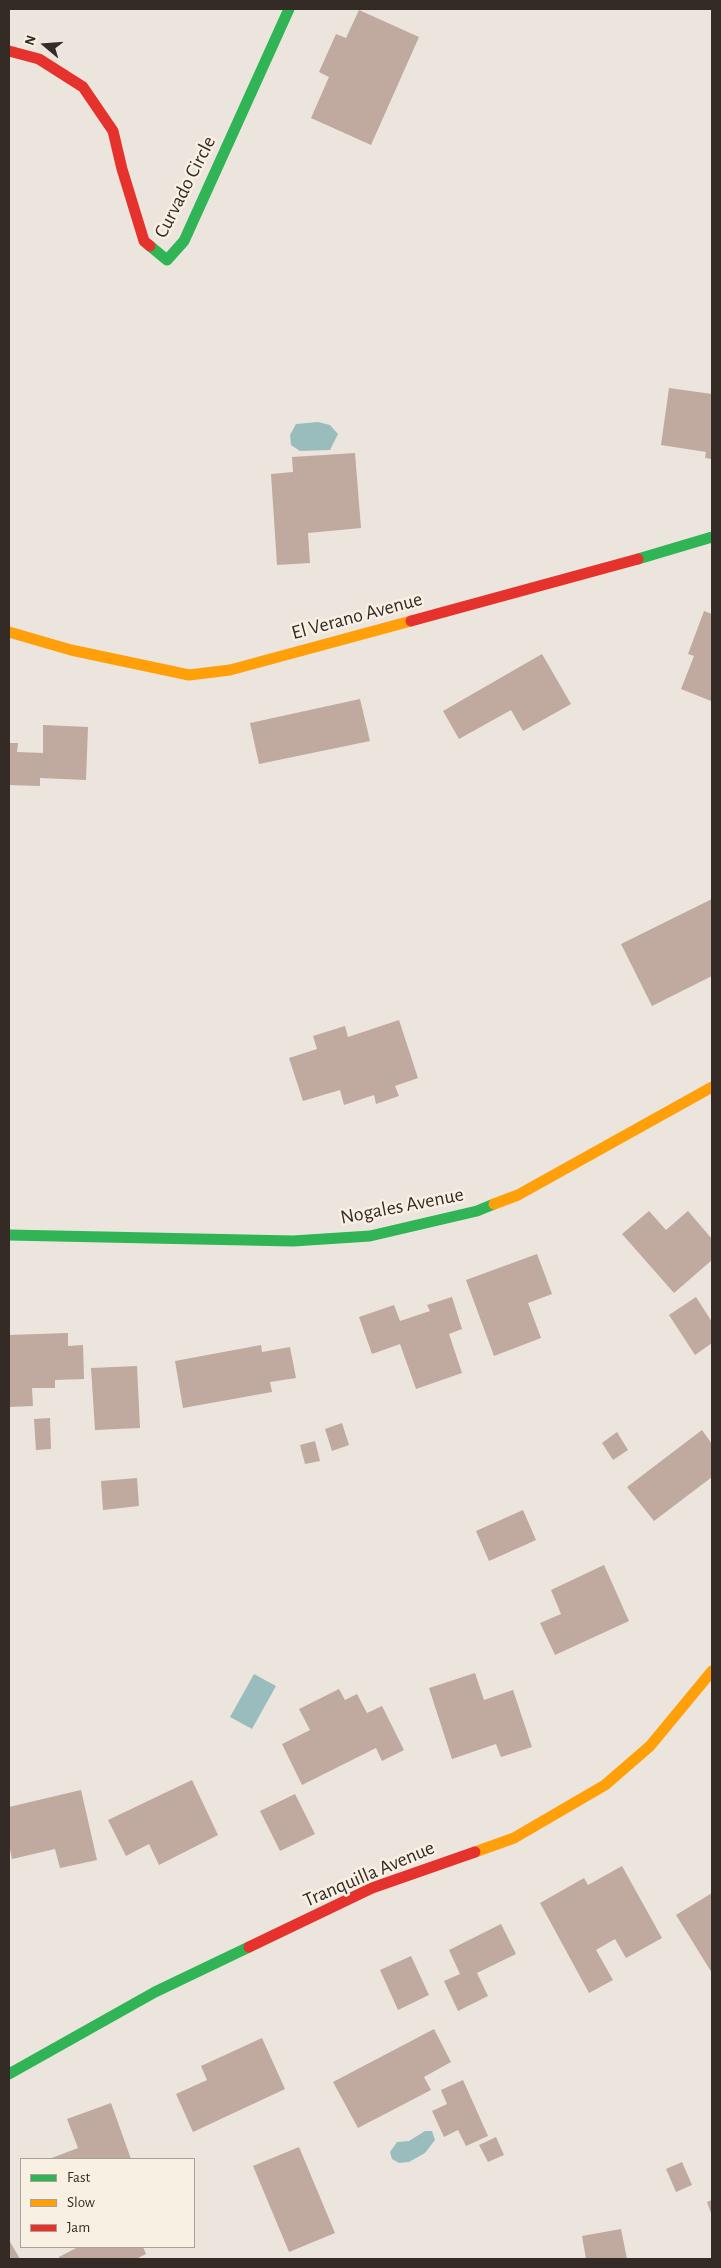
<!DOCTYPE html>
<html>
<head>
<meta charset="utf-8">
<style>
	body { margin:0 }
	#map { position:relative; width:721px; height:2268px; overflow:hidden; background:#ebe5de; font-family:"Alegreya Sans",sans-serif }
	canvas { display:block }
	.frame { position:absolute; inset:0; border:10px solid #342b26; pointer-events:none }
	.legend { position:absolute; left:20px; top:2158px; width:175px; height:90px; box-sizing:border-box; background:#f9f0e4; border:1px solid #aaa198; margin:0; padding:6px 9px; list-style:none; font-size:15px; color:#342b26 }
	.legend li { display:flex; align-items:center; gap:10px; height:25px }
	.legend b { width:25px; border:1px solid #aaa198 }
	.north { position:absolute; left:20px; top:20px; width:50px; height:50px; -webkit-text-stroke:4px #f9f0e4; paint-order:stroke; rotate:288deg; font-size:14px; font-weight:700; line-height:20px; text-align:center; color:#342b26 }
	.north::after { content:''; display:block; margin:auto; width:18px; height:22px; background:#342b26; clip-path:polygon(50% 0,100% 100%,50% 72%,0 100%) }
</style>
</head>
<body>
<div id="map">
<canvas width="721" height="2268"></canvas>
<div class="frame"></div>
<ul class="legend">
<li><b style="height:6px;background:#30b455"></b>Fast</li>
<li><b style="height:6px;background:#ff9f0a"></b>Slow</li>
<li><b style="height:6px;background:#e5322d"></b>Jam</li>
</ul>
<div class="north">N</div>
</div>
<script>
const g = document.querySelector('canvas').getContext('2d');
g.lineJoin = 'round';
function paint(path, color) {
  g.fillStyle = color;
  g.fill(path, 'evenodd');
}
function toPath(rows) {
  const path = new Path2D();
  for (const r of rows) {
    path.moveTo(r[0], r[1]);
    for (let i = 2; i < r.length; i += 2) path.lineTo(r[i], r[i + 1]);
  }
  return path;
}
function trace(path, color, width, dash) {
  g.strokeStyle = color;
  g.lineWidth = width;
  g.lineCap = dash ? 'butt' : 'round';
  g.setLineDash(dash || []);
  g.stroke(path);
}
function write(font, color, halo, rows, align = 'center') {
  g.font = font + ' "Alegreya Sans",sans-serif';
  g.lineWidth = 5;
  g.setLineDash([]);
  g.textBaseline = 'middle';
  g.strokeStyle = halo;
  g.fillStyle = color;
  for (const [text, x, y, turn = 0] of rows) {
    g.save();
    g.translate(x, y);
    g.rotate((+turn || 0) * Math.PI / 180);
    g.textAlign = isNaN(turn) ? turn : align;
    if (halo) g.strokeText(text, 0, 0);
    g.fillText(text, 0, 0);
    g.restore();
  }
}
const water = toPath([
	[318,422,330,425,338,434,330,450,300,451,291,445,290,435,296,424],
	[254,1674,276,1686,252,1729,230,1717],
	[425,2131,432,2131,435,2140,425,2153,409,2162,399,2163,392,2159,390,2152,397,2142,409,2141]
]);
const building = toPath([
	[359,10,419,37,371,145,311,118,329,77,319,72,336,34,346,38],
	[669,388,712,394,712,459,705,458,706,452,661,445],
	[355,453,361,528,308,533,310,563,277,565,271,474,293,472,292,457],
	[704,611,712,614,711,701,681,689,694,656,688,654],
	[542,654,571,704,523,731,511,710,459,739,443,711],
	[360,699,370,741,259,764,250,723],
	[43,725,88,727,86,780,40,778,40,786,9,785,9,743,18,743,17,752,43,753],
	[712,899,712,976,652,1006,621,944],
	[399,1020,418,1078,395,1086,399,1096,376,1104,374,1095,344,1105,340,1090,303,1101,289,1058,317,1049,313,1036,345,1026,348,1037],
	[649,1211,666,1230,688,1211,712,1239,712,1260,674,1293,622,1234],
	[537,1254,552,1294,528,1303,541,1338,494,1356,466,1280],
	[452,1297,462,1329,449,1334,462,1373,416,1389,400,1344,372,1354,359,1317,394,1305,400,1321,430,1311,427,1305],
	[696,1297,712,1322,712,1343,695,1355,669,1315],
	[68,1333,68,1346,83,1345,84,1379,55,1380,55,1388,32,1388,33,1406,9,1407,9,1335],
	[261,1345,262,1352,290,1347,296,1378,270,1382,272,1392,183,1408,175,1361],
	[137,1366,140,1428,95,1430,91,1368],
	[50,1418,51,1449,36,1450,34,1419],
	[342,1423,349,1445,332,1451,325,1429],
	[702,1430,712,1444,712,1477,654,1521,627,1487],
	[617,1432,628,1450,613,1460,602,1443],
	[315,1441,320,1461,305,1464,300,1445],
	[137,1478,139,1506,103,1510,101,1481],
	[523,1510,536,1540,489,1561,476,1531],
	[604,1565,629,1621,555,1655,540,1623,561,1614,551,1590],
	[475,1673,484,1700,513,1690,532,1747,501,1757,496,1744,452,1759,429,1688],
	[339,1689,345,1700,357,1694,367,1713,382,1706,404,1750,382,1761,376,1748,302,1785,282,1744,310,1730,299,1709],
	[192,1780,218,1835,159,1865,149,1844,126,1856,108,1820],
	[81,1790,97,1860,60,1868,55,1849,12,1859,9,1844,9,1807],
	[295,1794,315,1834,280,1851,260,1811],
	[622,1866,662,1938,626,1958,615,1939,596,1950,613,1980,589,1993,540,1903,584,1878,588,1885],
	[712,1893,712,1973,676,1915],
	[501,1924,516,1954,477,1973,488,1996,458,2011,444,1981,460,1974,449,1950],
	[411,1956,429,1995,398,2010,380,1970],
	[434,2029,451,2062,424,2077,431,2090,358,2128,333,2082],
	[262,2038,285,2089,193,2132,176,2094,207,2080,201,2066],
	[463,2080,488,2136,466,2146,458,2130,444,2137,432,2111,447,2104,441,2090],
	[111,2103,131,2159,49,2159,78,2148,67,2119],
	[496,2137,504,2155,488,2162,479,2145],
	[299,2147,335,2233,289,2252,253,2166],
	[682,2162,692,2185,676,2192,666,2169],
	[712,2200,712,2216,707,2202],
	[621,2229,627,2259,586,2259,582,2236],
	[9,2240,20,2259,9,2259],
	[78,2247,143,2247,146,2254,136,2259,59,2259,59,2257]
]);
const fast = toPath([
	[150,246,167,260,184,241,289,9],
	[638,559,712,537],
	[9,1235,293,1241,370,1236,477,1211,494,1204],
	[9,2074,155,1992,249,1947]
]);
const slow = toPath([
	[9,632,71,650,189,675,230,670,411,621],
	[494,1204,518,1195,712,1087],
	[475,1852,514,1838,605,1785,650,1746,712,1671]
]);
const jam = toPath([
	[9,51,39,59,83,87,113,131,122,169,144,241,150,246],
	[411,621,638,559],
	[249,1947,372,1888,475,1852]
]);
const streetNames = [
	["Curvado Circle",185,187,-63],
	["El Verano Avenue",357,616,-15],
	["Nogales Avenue",402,1206,-11],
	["Tranquilla Avenue",369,1874,-23]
];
paint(water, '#99bdbd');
paint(building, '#c0a99f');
trace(fast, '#30b455', 11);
trace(slow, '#ff9f0a', 11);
trace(jam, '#e5322d', 11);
write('20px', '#342b26', '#f9f0e4', streetNames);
</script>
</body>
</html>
